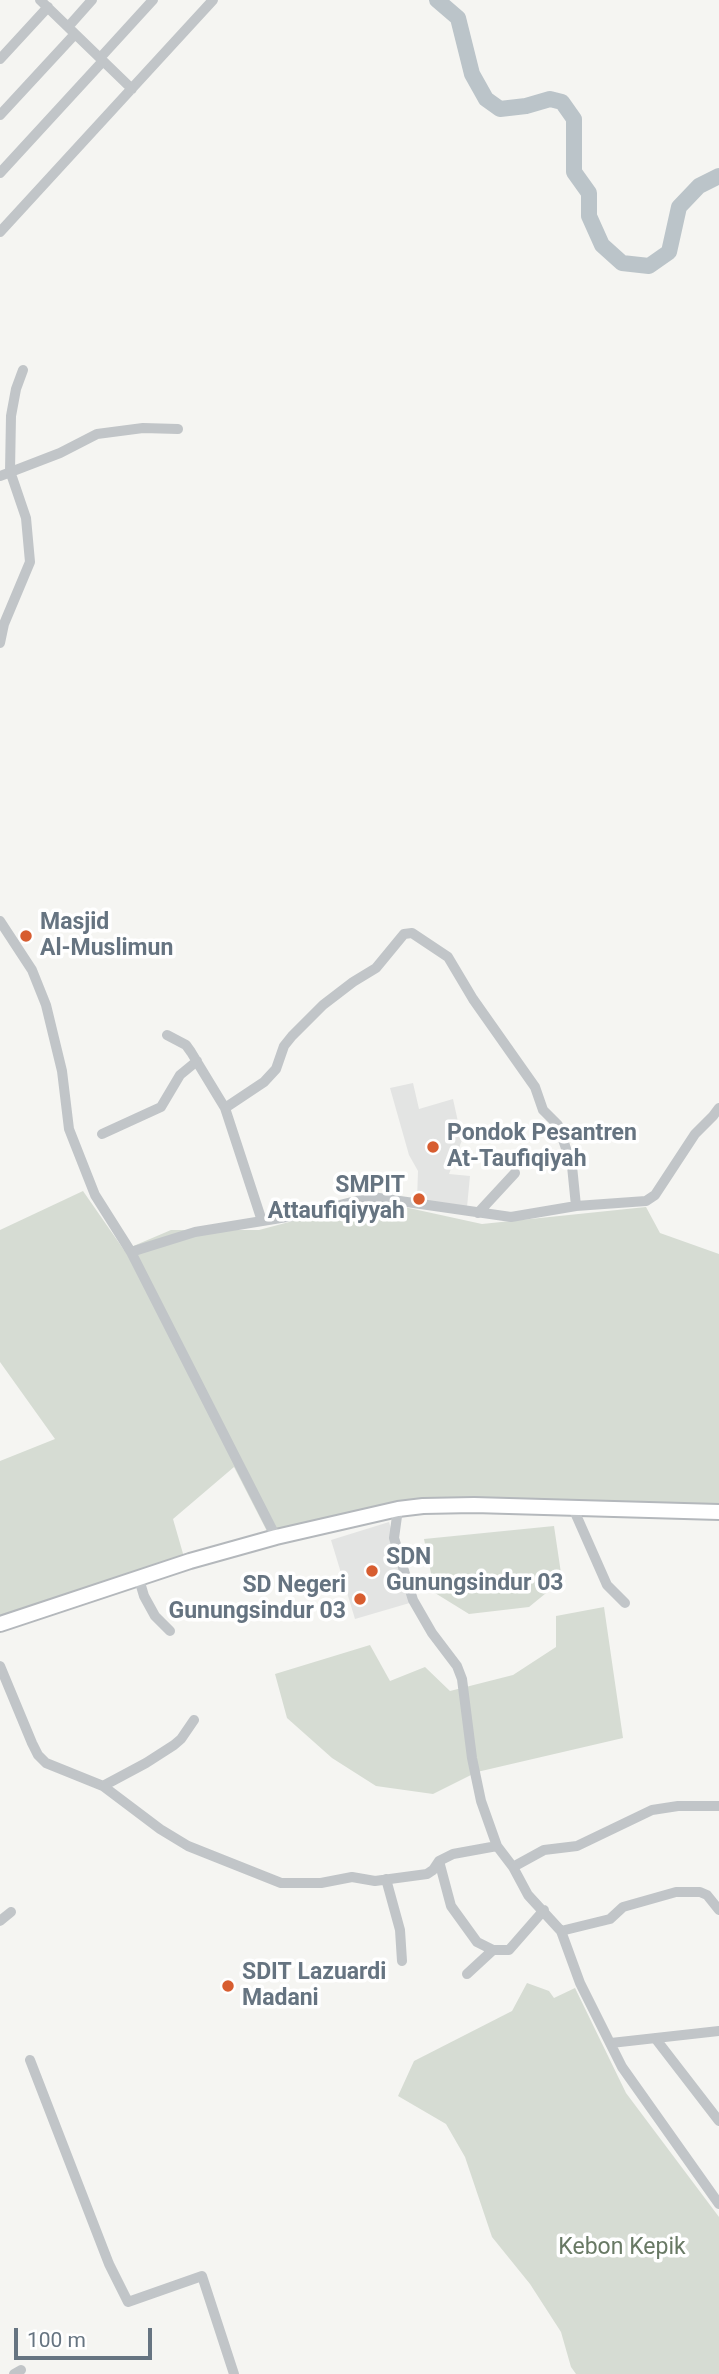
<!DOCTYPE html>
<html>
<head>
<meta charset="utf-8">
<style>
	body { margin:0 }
	#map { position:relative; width:719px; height:2374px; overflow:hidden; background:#f5f5f2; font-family:Roboto,sans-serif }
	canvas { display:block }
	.scale { position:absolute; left:14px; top:2328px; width:138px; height:32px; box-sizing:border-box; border:4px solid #667481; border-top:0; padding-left:9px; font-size:21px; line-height:24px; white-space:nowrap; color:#667481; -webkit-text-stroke:5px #fff; paint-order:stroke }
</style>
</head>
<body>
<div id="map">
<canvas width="719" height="2374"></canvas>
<div class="scale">100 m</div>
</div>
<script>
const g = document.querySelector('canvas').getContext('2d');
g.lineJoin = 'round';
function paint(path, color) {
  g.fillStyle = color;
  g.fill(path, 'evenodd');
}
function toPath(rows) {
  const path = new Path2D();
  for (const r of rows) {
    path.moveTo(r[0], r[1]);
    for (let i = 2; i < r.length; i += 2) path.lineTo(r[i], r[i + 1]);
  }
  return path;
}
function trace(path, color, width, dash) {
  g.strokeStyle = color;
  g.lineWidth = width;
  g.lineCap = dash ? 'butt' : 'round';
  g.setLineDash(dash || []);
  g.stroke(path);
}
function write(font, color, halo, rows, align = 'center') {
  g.font = font + ' Roboto,sans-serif';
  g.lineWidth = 7;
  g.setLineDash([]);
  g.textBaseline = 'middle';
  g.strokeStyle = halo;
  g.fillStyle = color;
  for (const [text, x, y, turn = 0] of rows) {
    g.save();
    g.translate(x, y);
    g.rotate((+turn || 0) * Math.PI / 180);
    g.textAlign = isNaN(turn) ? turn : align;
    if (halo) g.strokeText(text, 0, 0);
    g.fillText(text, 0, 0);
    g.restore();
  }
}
const built = toPath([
	[413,1083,419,1109,453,1099,462,1140,449,1174,470,1176,467,1207,417,1200,418,1171,409,1155,390,1088],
	[389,1522,413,1602,355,1619,331,1540]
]);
const green = toPath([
	[83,1191,124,1250,171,1230,259,1230,372,1200,482,1224,646,1207,660,1233,719,1254,719,1513,407,1509,272,1541,234,1467,173,1519,186,1564,0,1621,0,1461,55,1439,0,1362,0,1230],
	[554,1526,562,1580,529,1607,469,1614,435,1593,424,1539],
	[604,1607,623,1738,477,1772,433,1794,376,1786,332,1758,287,1718,275,1674,370,1645,390,1681,425,1667,450,1691,513,1675,556,1647,556,1616],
	[527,1983,549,1991,554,1998,575,1988,626,2093,719,2217,719,2374,576,2374,571,2367,561,2332,530,2284,492,2237,465,2157,446,2124,398,2096,414,2061,512,2011]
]);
const river = toPath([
	[437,0,458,18,472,74,486,99,500,109,526,106,550,99,562,102,574,119,574,172,589,193,589,216,602,245,622,263,649,266,669,252,679,207,699,186,719,176]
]);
const minor = toPath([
	[40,0,132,89],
	[68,27,92,0],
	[100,58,153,0],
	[0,59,48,7],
	[0,115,75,34],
	[0,173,103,61],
	[0,232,213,0],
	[0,476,60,453,97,434,143,428,178,429],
	[0,643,4,624,30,562,26,518,10,471,11,416,16,389,23,370],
	[0,921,32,970,46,1005,62,1071,69,1129,95,1195,131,1252,276,1537],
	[167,1035,186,1045,191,1052,225,1108,262,1221],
	[225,1108,264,1082,276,1069,284,1046,292,1036,323,1005,353,982,376,968,404,934,412,933,448,957,473,999,535,1087,543,1110,558,1125,572,1166,576,1206],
	[102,1134,161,1107,180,1075,197,1061],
	[478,1213,515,1173],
	[131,1252,195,1232,299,1215,372,1197,511,1217,576,1206,646,1201,655,1195,695,1134,713,1116,719,1108],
	[573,1508,607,1585,625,1603],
	[398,1509,394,1538,413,1600,432,1633,457,1666,462,1679,472,1758,481,1801,497,1846,513,1867,528,1895,561,1931,580,1983,622,2067,719,2204],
	[139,1579,144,1596,155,1616,170,1631],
	[0,1666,32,1743,38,1755,46,1763,103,1786,160,1829,188,1846,281,1883,321,1883,352,1877,375,1881,427,1874,433,1870,439,1861,453,1854,497,1846],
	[103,1786,146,1763,174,1745,181,1739,194,1720],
	[439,1861,451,1906,477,1942,493,1950,509,1950,544,1910],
	[513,1867,544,1850,577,1846,652,1810,678,1806,719,1806],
	[386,1879,400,1930,402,1961],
	[0,1921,11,1912],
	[561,1931,610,1919,623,1907,676,1892,700,1892,707,1895,719,1910],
	[467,1974,493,1950],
	[655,2038,719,2121],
	[611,2043,719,2031],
	[30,2060,109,2264,128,2302,202,2276,234,2374],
	[14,2374,21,2370]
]);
const secondary = toPath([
	[0,1624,190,1561,276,1537,398,1509,423,1506,474,1505,719,1512]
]);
const markers = [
	[26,936,7,"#d75d30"],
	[433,1147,7,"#d75d30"],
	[419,1199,7,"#d75d30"],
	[372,1571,7,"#d75d30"],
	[360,1599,7,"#d75d30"],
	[228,1986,7,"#d75d30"]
];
const poiNames = [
	["Masjid",40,923],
	["Al-Muslimun",40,949],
	["Pondok Pesantren",447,1134],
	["At-Taufiqiyah",447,1160],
	["SMPIT",405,1186,"right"],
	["Attaufiqiyyah",405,1212,"right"],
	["SDN",386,1558],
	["Gunungsindur 03",386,1584],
	["SD Negeri",346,1586,"right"],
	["Gunungsindur 03",346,1612,"right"],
	["SDIT Lazuardi",242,1973],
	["Madani",242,1999]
];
const parkNames = [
	["Kebon Kepik",622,2248]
];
paint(built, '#e3e4e3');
paint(green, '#d6dcd3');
trace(river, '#bbc4c9', 16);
trace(secondary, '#b4b8bc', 18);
trace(minor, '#c1c5c8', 10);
trace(secondary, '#fff', 14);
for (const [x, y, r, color] of markers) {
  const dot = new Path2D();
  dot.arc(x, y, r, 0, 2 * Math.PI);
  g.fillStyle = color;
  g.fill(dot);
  trace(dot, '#fff', 2.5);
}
write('bold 23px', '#667481', '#fff', poiNames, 'left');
write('23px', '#687964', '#fff', parkNames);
</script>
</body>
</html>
